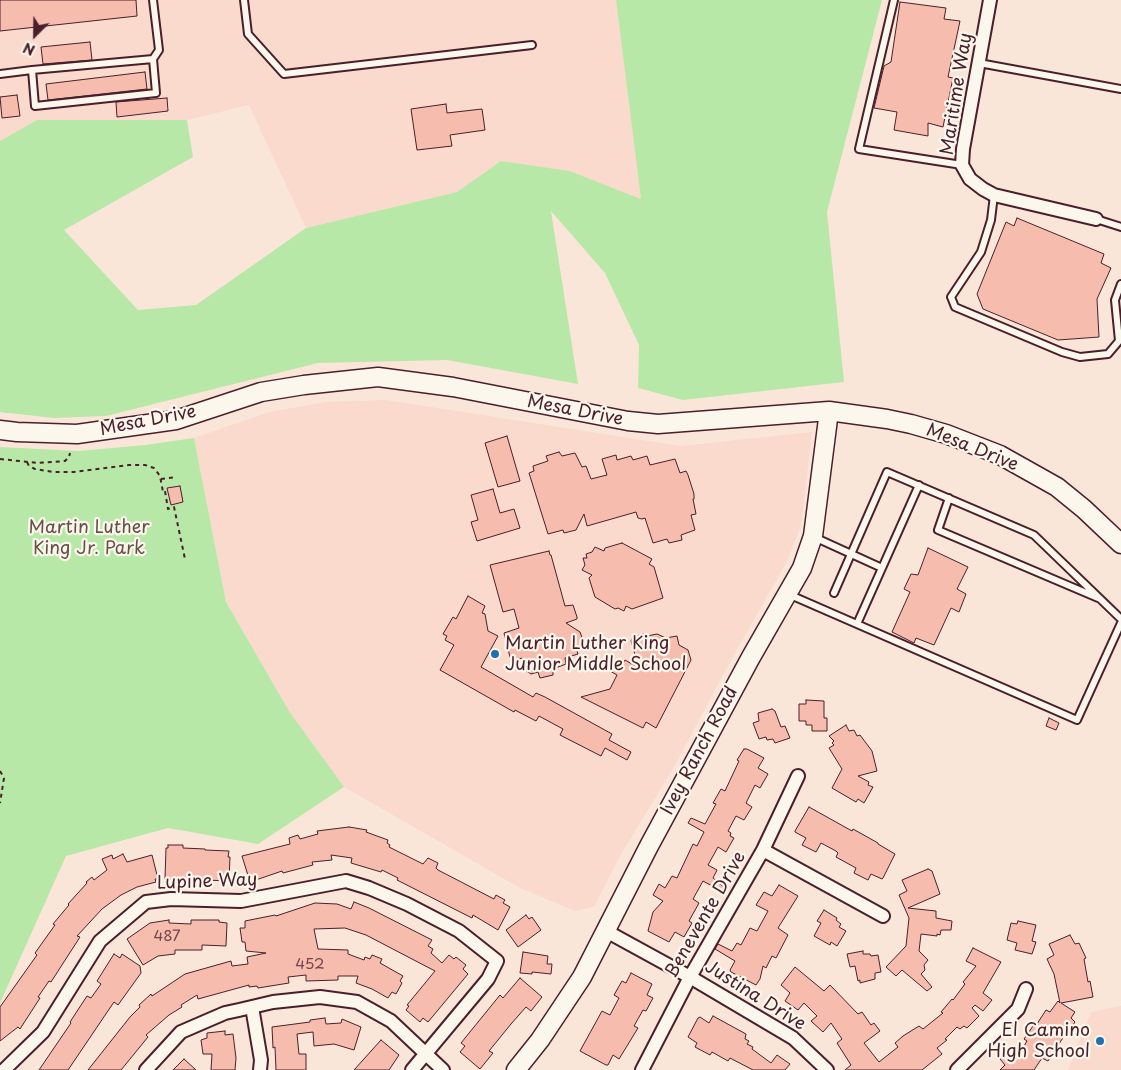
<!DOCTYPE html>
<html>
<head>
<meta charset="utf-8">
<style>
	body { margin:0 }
	#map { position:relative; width:1121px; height:1070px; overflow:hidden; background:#fae6d9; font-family:"Playpen Sans",sans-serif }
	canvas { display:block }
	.north { position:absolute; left:10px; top:10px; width:50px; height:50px; -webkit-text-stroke:4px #fbf7ec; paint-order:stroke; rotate:203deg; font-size:14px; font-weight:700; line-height:20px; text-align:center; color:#4a1f2b }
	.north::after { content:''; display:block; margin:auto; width:18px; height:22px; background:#4a1f2b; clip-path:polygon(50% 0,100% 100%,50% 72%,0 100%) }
</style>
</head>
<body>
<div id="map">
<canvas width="1121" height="1070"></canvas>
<div class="north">N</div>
</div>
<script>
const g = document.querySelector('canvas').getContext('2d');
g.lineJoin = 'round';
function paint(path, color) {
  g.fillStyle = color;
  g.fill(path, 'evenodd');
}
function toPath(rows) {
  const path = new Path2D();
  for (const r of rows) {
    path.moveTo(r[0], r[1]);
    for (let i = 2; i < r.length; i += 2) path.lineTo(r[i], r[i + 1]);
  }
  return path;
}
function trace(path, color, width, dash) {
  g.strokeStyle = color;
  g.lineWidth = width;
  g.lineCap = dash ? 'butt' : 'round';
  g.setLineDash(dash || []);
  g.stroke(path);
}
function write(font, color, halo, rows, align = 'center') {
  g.font = font + ' "Playpen Sans",sans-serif';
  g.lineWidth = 4.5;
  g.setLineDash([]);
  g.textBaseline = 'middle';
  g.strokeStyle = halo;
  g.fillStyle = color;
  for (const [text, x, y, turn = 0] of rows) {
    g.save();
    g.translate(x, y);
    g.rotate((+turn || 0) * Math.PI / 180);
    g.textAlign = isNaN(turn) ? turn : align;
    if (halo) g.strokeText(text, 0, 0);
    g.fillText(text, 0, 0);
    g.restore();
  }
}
const built = toPath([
	[0,0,616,0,641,199,570,171,501,161,457,192,306,228,249,105,187,120,37,120,0,141],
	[386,400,681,446,812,432,801,526,787,561,724,673,674,767,620,856,594,907,575,911,520,888,344,787,289,711,226,602,194,438,269,412,326,402],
	[1121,1006,1121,1070,1068,1070,1091,1012]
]);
const green = toPath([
	[616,0,882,0,827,212,844,382,683,400,638,388,639,345,605,273,551,211,578,384,447,360,318,363,106,416,54,418,0,412,0,141,37,120,187,120,193,157,64,230,138,310,196,305,306,228,457,192,501,161,570,171,641,199],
	[194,438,226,602,289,711,344,787,258,844,168,828,66,856,0,1003,0,447,79,451,145,445]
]);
const building = toPath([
	[0,0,136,0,137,16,0,31,0,0],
	[900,2,946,8,944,19,960,21,948,77,953,78,943,127,928,123,928,136,894,130,897,112,874,108,884,66,891,62,900,2],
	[90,42,92,60,43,64,41,47,90,42],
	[145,72,147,89,48,100,46,84,145,72],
	[17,95,20,116,2,118,0,97,17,95],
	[167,98,168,111,117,117,116,102,167,98],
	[446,104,447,113,482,109,485,130,450,135,452,146,417,150,411,109,446,104],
	[1017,218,1104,254,1101,263,1111,268,1097,299,1099,337,1058,340,983,309,977,294,1006,222,1014,226,1017,218],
	[507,436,520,481,498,487,485,443,507,436],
	[559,452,562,456,575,453,582,467,586,466,591,479,607,475,602,459,616,455,617,460,631,456,633,460,647,456,650,465,675,459,680,473,686,471,688,475,694,494,694,499,693,499,696,514,691,515,695,530,681,535,682,540,669,543,667,539,653,543,645,518,642,519,638,518,636,512,587,526,584,514,576,530,564,533,563,530,548,534,529,473,534,471,533,466,548,461,546,456,559,452],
	[180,486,183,502,171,505,167,488,180,486],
	[493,489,500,513,514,509,520,528,477,541,471,522,478,520,471,495,493,489],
	[622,543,652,559,649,564,654,567,663,598,632,609,626,606,624,611,618,608,615,609,595,597,589,578,592,575,582,570,585,565,583,558,587,558,586,554,592,552,595,547,604,551,605,548,622,543],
	[928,548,968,567,957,589,966,594,959,612,951,608,934,645,916,638,914,643,892,632,910,592,904,589,911,574,918,575,928,548],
	[549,551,550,555,551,555,565,606,573,605,577,617,577,619,566,623,580,632,585,646,583,647,584,649,577,651,578,654,565,658,566,664,553,669,553,675,540,678,538,672,531,674,525,670,522,658,513,661,510,657,504,633,519,628,514,609,503,612,490,565,549,551],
	[468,596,485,606,482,613,485,614,488,631,498,636,481,667,533,697,536,693,545,697,612,734,609,740,631,752,627,760,605,748,601,756,560,735,563,729,539,716,536,721,515,710,514,712,440,670,454,645,445,640,447,636,443,634,453,617,456,619,468,596],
	[643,634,647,636,657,634,666,638,677,636,679,645,688,650,691,660,656,728,646,722,643,728,581,697,610,689,617,675,610,671,614,664,621,667,625,660,639,668,631,641,633,637,643,634],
	[806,700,824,701,824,718,827,718,827,731,812,731,812,725,806,725,806,721,799,721,799,704,806,704,806,700],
	[772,709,775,711,781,727,785,726,790,738,775,743,773,739,767,740,766,737,759,739,753,723,759,721,758,713,772,709],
	[1049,718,1059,723,1056,730,1046,726,1049,718],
	[846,725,849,731,854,730,857,736,860,735,872,751,877,771,858,776,869,782,868,785,873,787,864,803,858,799,856,802,832,788,842,769,829,748,834,745,832,743,834,741,829,736,846,725],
	[744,749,747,749,764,758,758,768,768,774,760,788,755,785,746,803,752,807,744,820,736,816,728,831,731,833,730,836,734,838,726,852,718,847,708,865,717,870,713,878,725,888,723,892,703,881,693,899,699,903,689,921,692,923,684,937,675,932,669,942,648,931,653,912,663,901,653,895,659,884,665,888,672,876,677,878,693,844,697,846,704,832,688,823,691,818,705,824,716,804,713,803,721,789,725,791,739,761,737,760,744,749],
	[809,807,852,831,853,829,878,843,878,844,895,854,883,878,882,879,871,874,868,880,854,873,856,868,836,857,838,853,836,851,821,843,816,852,802,845,806,838,795,832,795,831,809,807],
	[349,827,367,830,366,832,388,840,387,843,390,845,389,847,423,864,428,858,438,863,436,868,438,870,494,899,496,895,505,900,503,903,510,907,498,930,473,915,472,918,397,880,398,878,382,870,381,872,351,863,352,858,331,855,332,860,312,862,313,865,283,873,282,871,250,882,242,856,290,844,289,838,298,835,300,839,318,834,317,831,349,827],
	[168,845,183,845,183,848,205,849,205,850,229,851,228,857,230,857,229,881,205,880,205,882,165,879,166,848,168,848,168,845],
	[123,854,127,862,152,855,158,879,155,879,156,882,137,887,121,895,102,909,77,936,80,937,51,982,49,981,38,997,40,998,20,1029,18,1027,0,1041,0,1007,37,955,35,953,55,925,53,924,69,905,68,904,87,883,86,882,92,877,94,880,107,870,102,859,112,855,113,859,123,854],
	[928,869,932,871,940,894,908,908,936,911,936,918,952,921,951,930,941,930,940,935,937,934,937,936,921,934,919,951,928,960,924,965,925,970,921,974,932,987,927,991,902,970,896,976,886,967,906,946,909,918,899,895,907,891,902,880,928,869],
	[779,885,798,896,778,928,788,935,776,958,772,956,766,968,763,966,760,979,756,985,731,972,730,970,735,961,715,949,718,944,732,951,737,943,741,945,750,928,757,931,768,911,756,905,764,892,772,896,779,885],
	[354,902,369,908,432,940,428,946,433,949,431,953,442,963,449,955,454,959,456,957,466,965,463,969,468,974,428,1022,423,1018,420,1022,406,1010,409,1006,407,1005,435,971,366,935,345,928,314,929,318,949,348,950,348,954,364,960,365,957,370,959,372,955,382,959,380,963,403,976,400,981,402,983,396,994,392,992,388,998,372,989,356,983,358,976,338,976,338,980,306,981,306,975,288,977,289,983,258,988,257,986,249,987,249,985,198,999,197,995,181,1005,182,1007,169,1015,146,1035,148,1037,121,1070,88,1070,130,1017,140,1007,139,1005,151,994,152,996,185,974,231,961,232,966,248,964,247,957,266,953,246,951,245,942,242,942,240,928,245,928,245,921,275,915,276,916,315,903,337,904,351,909,354,902],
	[824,910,837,918,836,920,841,924,839,927,846,931,837,946,831,942,830,945,814,936,821,923,817,921,824,910],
	[526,915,529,919,532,917,541,930,518,947,506,930,526,915],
	[169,920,169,923,191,924,191,920,219,920,219,922,227,923,226,946,202,945,202,950,175,950,175,954,158,956,143,965,127,939,150,923,169,920],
	[1018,921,1036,925,1032,941,1036,942,1032,954,1015,950,1017,943,1007,940,1011,923,1017,924,1018,921],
	[1070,935,1075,944,1079,943,1086,958,1084,959,1088,982,1090,981,1093,997,1061,1003,1075,1012,1071,1018,1075,1022,1067,1034,1066,1033,1048,1061,1042,1058,1034,1070,1000,1070,1005,1065,1000,1059,1009,1051,1012,1051,1018,1056,1027,1041,1024,1039,1033,1026,1035,1027,1046,1010,1050,1012,1058,1001,1060,1003,1054,974,1047,959,1054,955,1049,944,1070,935],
	[973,948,1001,962,983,993,992,1000,983,1011,975,1005,972,1008,979,1016,967,1028,964,1026,960,1029,957,1027,945,1039,947,1040,937,1048,942,1054,922,1070,845,1070,851,1065,837,1043,842,1039,831,1023,823,1032,811,1021,817,1016,804,1003,798,1010,785,1001,790,993,781,985,795,967,824,991,830,985,858,1014,862,1012,871,1025,874,1023,880,1031,864,1043,879,1062,898,1047,895,1043,903,1036,919,1026,923,1029,943,1013,941,1012,952,999,953,1000,965,984,963,982,976,966,966,961,973,948],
	[863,951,863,954,870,954,871,956,878,955,881,972,875,973,875,979,860,983,860,980,858,981,855,966,850,967,847,954,863,951],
	[523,952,548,956,547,964,552,964,551,974,532,972,532,974,520,973,523,952],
	[114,954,120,958,122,954,140,966,141,973,118,1005,114,1002,68,1070,39,1070,71,1023,70,1022,87,996,91,998,101,984,97,981,114,954],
	[631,973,652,984,647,995,653,998,646,1011,643,1010,634,1026,638,1028,619,1059,613,1055,608,1065,606,1065,580,1051,602,1011,610,1015,619,998,614,995,622,981,626,983,631,973],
	[520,978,542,997,531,1011,526,1007,511,1024,489,1051,493,1053,480,1069,460,1052,465,1046,461,1043,500,995,503,998,520,978],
	[713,1016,746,1034,745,1039,749,1041,747,1044,753,1047,752,1049,771,1063,777,1055,790,1064,785,1070,753,1070,730,1058,728,1061,712,1052,710,1055,695,1047,697,1043,688,1037,698,1018,700,1017,709,1023,713,1016],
	[325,1018,326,1024,341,1023,342,1019,361,1027,354,1050,334,1044,314,1046,313,1032,297,1034,299,1054,306,1054,306,1070,276,1070,275,1047,273,1048,272,1027,310,1022,310,1020,325,1018],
	[225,1031,225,1035,233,1034,236,1058,235,1070,211,1070,212,1054,203,1054,201,1040,207,1038,207,1033,225,1031],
	[381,1040,399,1055,389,1070,354,1070,381,1040],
	[184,1059,196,1070,173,1070,184,1059]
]);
const path = toPath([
	[0,459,38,463,65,461,69,457,70,453],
	[27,462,29,466,35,469,53,472,74,472,129,465,145,465,154,468,160,476,163,492,165,491,168,509,174,507,185,559],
	[161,479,176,477],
	[0,771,4,778,0,803]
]);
const lane = toPath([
	[244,0,248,34,284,74,532,45],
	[894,0,859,149,962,165],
	[153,59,32,70,35,106,156,93,153,59,159,50,153,0],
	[979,63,1121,89],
	[0,74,32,70],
	[994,195,991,220,981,252,951,297,955,307,1062,352,1080,357,1108,354,1119,341,1115,300,1121,284],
	[1096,219,1121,227],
	[949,498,938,530,1098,598],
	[814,537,882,568,857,624],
	[882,568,919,485],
	[834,593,887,472,1034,535,1121,619],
	[788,594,1077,720,1121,623]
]);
const street = toPath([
	[990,0,963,149,962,165,970,179,983,189,994,195,1096,219],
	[763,850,883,916],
	[606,931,690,977,793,1038,827,1070],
	[252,1007,261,1060,260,1070],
	[4,1070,43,1032,100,941,146,902,171,899,241,901,346,881,369,888,407,904,459,931,497,961,488,979,412,1070],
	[146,1070,181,1032,225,1013,239,1010,273,1002,320,997,357,1002,391,1021,443,1070],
	[642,1070,690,977,763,850,798,776],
	[957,1070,1018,1009,1026,989]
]);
const secondary = toPath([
	[0,430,17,432,77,434,176,420,261,392,304,385,378,377,453,387,628,421,658,424,829,411,887,419,911,424,946,434,1000,455,1057,487,1084,509,1121,544],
	[516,1070,540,1040,582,977,649,846,751,657,802,568,813,536,829,411]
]);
const markers = [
	[495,654,5,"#1f6fb2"],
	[1100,1041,5,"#1f6fb2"]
];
const numberNames = [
	["487",167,937],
	["452",310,965]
];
const streetNames = [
	["Maritime Way",957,94,-81],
	["Mesa Drive",575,411,11],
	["Mesa Drive",148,421,-11],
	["Mesa Drive",972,448,22],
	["Ivey Ranch Road",700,751,-62],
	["Lupine Way",207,882,-2],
	["Benevente Drive",706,915,-60],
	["Justina Drive",755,996,32]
];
const parkNames = [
	["Martin Luther",89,528],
	["King Jr. Park",89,549]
];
const poiNames = [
	["Martin Luther King",505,644],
	["Junior Middle School",505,665],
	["El Camino",1090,1031,"right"],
	["High School",1090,1052,"right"]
];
paint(built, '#f9dacc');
paint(green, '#b8e8a7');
paint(building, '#f6bdae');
trace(building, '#4a1f2b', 1);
trace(lane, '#4a1f2b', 10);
trace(street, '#4a1f2b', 16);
trace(secondary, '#4a1f2b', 21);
trace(path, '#4a1f2b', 2, [4, 4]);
trace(lane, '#fbf7ec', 6);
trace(street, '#fbf7ec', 12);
trace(secondary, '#fbf7ec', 18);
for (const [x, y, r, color] of markers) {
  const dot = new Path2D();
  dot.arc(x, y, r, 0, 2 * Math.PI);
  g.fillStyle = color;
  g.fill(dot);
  trace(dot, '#fbf7ec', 2);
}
write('15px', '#75464c', null, numberNames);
write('18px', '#4a1f2b', '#fbf7ec', streetNames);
write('18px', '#66514a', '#fbf7ec', parkNames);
write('18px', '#4a1f2b', '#fbf7ec', poiNames, 'left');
</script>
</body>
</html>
